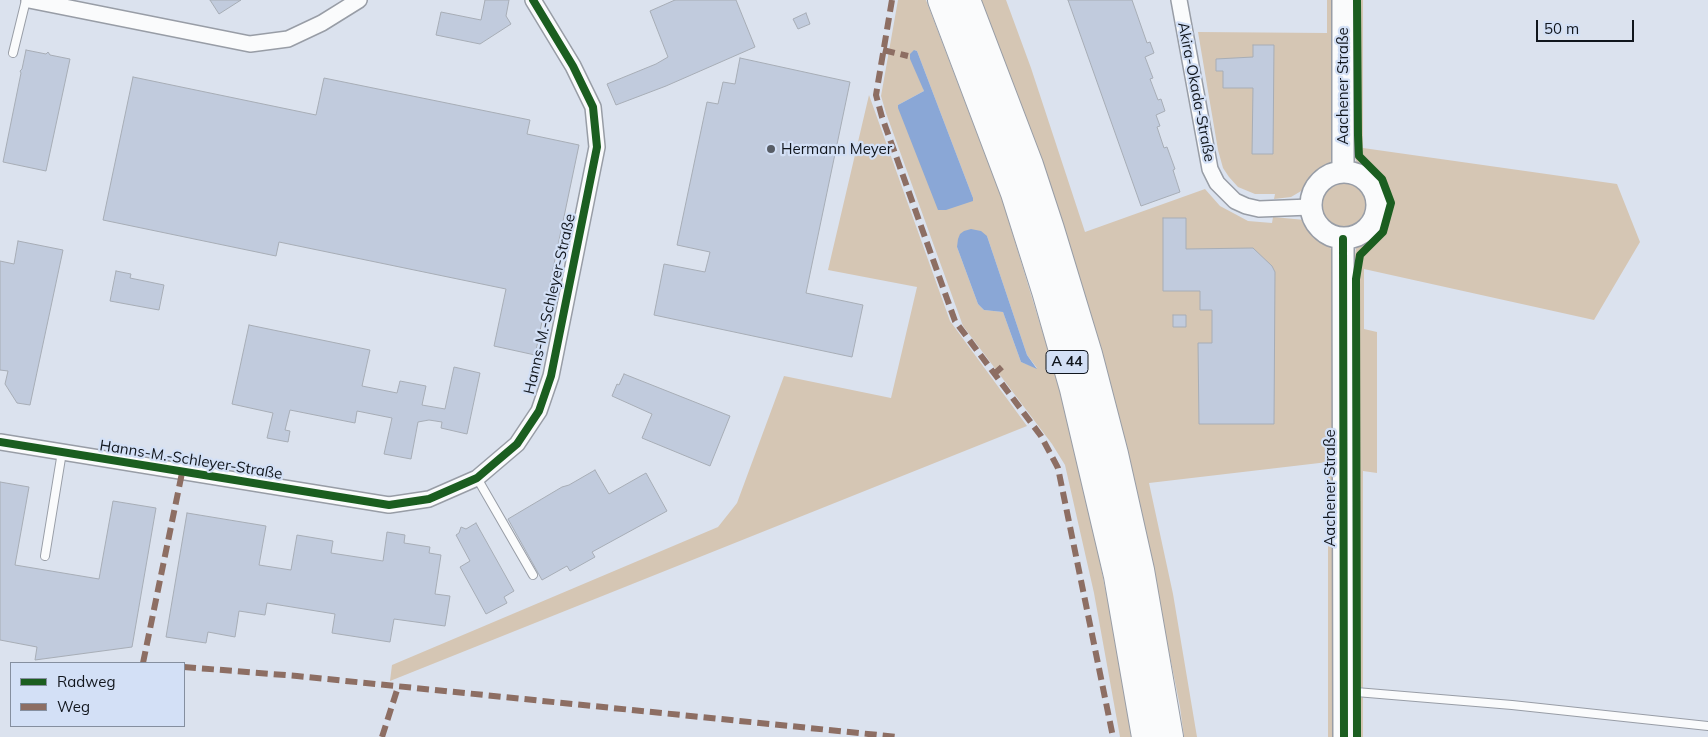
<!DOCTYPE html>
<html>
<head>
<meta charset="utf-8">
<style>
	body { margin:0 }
	#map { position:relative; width:1708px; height:737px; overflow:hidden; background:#dbe2ee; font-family:Mulish,sans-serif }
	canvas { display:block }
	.legend { position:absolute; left:10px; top:662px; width:175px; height:65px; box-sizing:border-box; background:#d3e0f6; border:1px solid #858f9f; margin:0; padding:6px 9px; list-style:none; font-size:15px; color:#11161d }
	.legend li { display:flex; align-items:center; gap:10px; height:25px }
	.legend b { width:25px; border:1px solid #858f9f }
	.scale { position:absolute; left:1536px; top:20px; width:98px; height:22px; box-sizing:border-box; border:2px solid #11161d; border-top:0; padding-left:6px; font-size:15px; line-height:18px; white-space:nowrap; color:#11161d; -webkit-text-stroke:4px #d3e0f6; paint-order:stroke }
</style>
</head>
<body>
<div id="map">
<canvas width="1708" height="737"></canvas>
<ul class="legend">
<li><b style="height:6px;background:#1b5e20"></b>Radweg</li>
<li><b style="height:6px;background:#8d6e63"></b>Weg</li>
</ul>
<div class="scale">50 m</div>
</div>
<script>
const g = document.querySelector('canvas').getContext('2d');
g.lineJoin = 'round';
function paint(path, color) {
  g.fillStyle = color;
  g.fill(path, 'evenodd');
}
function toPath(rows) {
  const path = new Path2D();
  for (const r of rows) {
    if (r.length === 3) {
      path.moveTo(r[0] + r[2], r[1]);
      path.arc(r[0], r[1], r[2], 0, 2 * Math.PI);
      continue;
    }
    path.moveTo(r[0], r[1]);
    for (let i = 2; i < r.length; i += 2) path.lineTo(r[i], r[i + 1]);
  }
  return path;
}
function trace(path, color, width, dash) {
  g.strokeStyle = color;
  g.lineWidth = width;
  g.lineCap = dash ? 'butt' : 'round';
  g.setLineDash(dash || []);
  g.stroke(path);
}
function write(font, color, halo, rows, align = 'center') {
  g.font = font + ' Mulish,sans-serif';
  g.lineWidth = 4.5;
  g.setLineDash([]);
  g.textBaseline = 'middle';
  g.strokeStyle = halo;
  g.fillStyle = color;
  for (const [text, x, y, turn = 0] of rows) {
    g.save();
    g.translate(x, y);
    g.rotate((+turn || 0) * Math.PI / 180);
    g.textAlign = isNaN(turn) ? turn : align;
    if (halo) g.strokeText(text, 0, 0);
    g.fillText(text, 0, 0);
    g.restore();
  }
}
const green = toPath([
	[898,0,926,0,1002,199,1057,380,1092,522,1117,648,1131,737,1120,737,1094,593,1065,465,1052,444,963,326,886,113,881,96],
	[914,50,917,51,973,198,898,105,924,91],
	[987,236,1027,355,1037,368,1021,362,1003,312,984,310,978,304,957,247],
	[977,0,1006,0,1031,68,1085,232,1205,189,1220,206,1248,221,1272,223,1273,217,1305,220,1315,233,1328,242,1330,246,1335,264,1338,737,1328,737,1328,462,1149,483,1173,594,1197,737,1184,737,1180,707,1151,561],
	[1327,0,1334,0,1333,148,1330,165,1328,169,1318,176,1308,187,1291,197,1274,199,1275,194,1255,194,1238,187,1229,177,1223,168,1218,150,1198,32,1327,33],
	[1348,0,1363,0,1363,148,1617,184,1640,242,1594,320,1364,269,1364,329,1377,332,1377,473,1363,471,1363,688,1352,683,1354,262,1356,248,1377,226,1383,210,1380,191,1375,181,1358,166,1354,155,1349,122],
	[869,95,950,321,1027,426,390,681,392,665,718,527,737,503,784,376,891,398,917,287,828,270],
	[1344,206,29],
	[1363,697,1363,737,1353,737,1353,700]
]);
const water = toPath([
	[914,50,917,51,973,198,973,201,946,210,938,210,898,108,898,105,924,91,910,59,910,54],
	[971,229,981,231,987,236,1027,355,1037,369,1021,362,1003,312,984,310,978,304,957,247,958,239,960,234,964,231]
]);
const building = toPath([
	[210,0,241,0,219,14,210,0],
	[485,0,509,0,506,16,511,24,480,44,436,35,441,12,481,20,485,0],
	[675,0,736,0,755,47,666,86,616,105,607,84,656,64,668,57,650,11,675,0],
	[1068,0,1132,0,1147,43,1150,42,1154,53,1145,57,1153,78,1150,79,1158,100,1161,99,1165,111,1156,115,1160,126,1157,127,1164,148,1167,147,1175,169,1173,170,1180,192,1141,206,1068,0],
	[806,13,810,24,798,29,793,19,806,13],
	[1253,45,1274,45,1273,154,1252,154,1253,88,1223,88,1223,71,1216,71,1216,59,1253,57,1253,45],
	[26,50,46,54,48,52,50,55,70,59,46,171,3,162,21,73,20,71,22,69,26,50],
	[740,58,850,82,806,293,863,305,852,357,654,315,664,264,705,272,710,252,677,245,707,102,718,104,723,82,735,84,740,58],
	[133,77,316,115,324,78,530,120,527,134,579,145,535,355,494,346,506,289,279,242,276,256,103,220,133,77],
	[1163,218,1186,218,1186,249,1253,248,1272,266,1275,272,1274,424,1199,424,1198,343,1212,343,1212,310,1200,310,1200,291,1163,291,1163,218],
	[18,241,63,250,30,405,17,403,5,384,8,371,0,370,0,261,14,264,18,241],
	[116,271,131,274,130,278,164,285,159,310,110,301,116,271],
	[1173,315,1186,315,1186,327,1173,327,1173,315],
	[249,325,370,350,362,386,397,393,400,381,426,386,422,405,445,409,454,367,480,373,467,434,441,428,442,422,429,420,418,422,411,459,384,454,392,418,357,411,355,423,290,410,285,430,290,431,288,442,267,438,273,413,232,404,249,325],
	[624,374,730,416,710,466,642,438,652,414,612,396,617,384,619,385,624,374],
	[595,470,609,494,646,473,667,511,592,552,595,557,570,571,567,566,542,580,508,519,562,487,569,485,595,470],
	[0,482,29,487,15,565,99,579,113,501,156,508,132,647,35,660,37,647,0,640,0,482],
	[187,513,266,526,259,565,291,570,297,535,333,541,331,553,383,561,387,532,405,535,404,543,430,547,429,553,441,555,435,594,450,596,445,626,394,619,390,642,332,633,335,614,267,603,265,615,239,611,235,637,208,632,206,643,166,637,187,513],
	[476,523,514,591,504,597,507,603,486,614,460,567,470,561,456,535,459,533,461,527,466,529,476,523]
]);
const lane = toPath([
	[13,53,26,0],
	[477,478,533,575],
	[45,556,62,452],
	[1344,691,1512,705,1708,726]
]);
const street = toPath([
	[29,0,250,44,288,39,322,23,359,0],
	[1179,0,1210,169,1217,183,1235,201,1246,206,1259,209,1310,207],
	[0,442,389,505,429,499,477,478,517,444,539,411,551,376,597,147,593,107,573,66,533,0]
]);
const secondary = toPath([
	[1343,0,1343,172],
	[1344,205,33],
	[1343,239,1344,737]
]);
const highway = toPath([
	[942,0,1015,193,1046,291,1074,389,1118,576,1146,737],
	[966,0,1029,165,1050,229,1088,354,1114,454,1140,570,1169,737]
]);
const quiet = toPath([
	[892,0,876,95,882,117,955,321,1041,436,1058,468,1113,737],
	[883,50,908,56],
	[993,375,1004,365],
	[143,663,182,473],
	[184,667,297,676,898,737],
	[382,737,398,687]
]);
const cycleway = toPath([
	[1357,0,1358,135,1359,156,1382,179,1391,203,1383,232,1360,255,1356,279,1357,737],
	[1343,239,1344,737],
	[0,442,389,505,429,499,477,478,517,444,539,411,551,376,597,147,593,107,573,66,533,0]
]);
const markers = [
	[771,149,5,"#585d66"]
];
const shields = [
	[1067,362,42]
];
const shieldNames = [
	["A 44",1067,362]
];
const streetNames = [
	["Aachener Straße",1343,86,-90],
	["Akira-Okada-Straße",1196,92,79],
	["Hanns-M.-Schleyer-Straße",550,304,-77],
	["Hanns-M.-Schleyer-Straße",191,460,9],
	["Aachener Straße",1330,488,-90]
];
const poiNames = [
	["Hermann Meyer",781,149]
];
paint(green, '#d5c6b4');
paint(water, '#8aa7d6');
paint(building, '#c1cbdd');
trace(building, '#a7adb6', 1);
trace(lane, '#989da6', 10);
trace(street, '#989da6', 18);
trace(secondary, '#989da6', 24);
trace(highway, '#989da6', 30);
trace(lane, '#fafbfc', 8);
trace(street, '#fafbfc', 15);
trace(secondary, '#fafbfc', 21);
trace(highway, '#fafbfc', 28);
trace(quiet, '#8d6e63', 6, [12, 6]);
trace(cycleway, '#1b5e20', 8);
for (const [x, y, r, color] of markers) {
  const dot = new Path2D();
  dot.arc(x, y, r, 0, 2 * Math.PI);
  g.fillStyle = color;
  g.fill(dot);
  trace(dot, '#d3e0f6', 2);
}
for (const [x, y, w] of shields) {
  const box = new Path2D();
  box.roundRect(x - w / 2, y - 11.5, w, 23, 4);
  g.fillStyle = '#d3e0f6';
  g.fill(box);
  trace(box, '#11161d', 1);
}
write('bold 14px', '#11161d', null, shieldNames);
write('15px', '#11161d', '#d3e0f6', streetNames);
write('15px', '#11161d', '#d3e0f6', poiNames, 'left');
</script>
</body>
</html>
